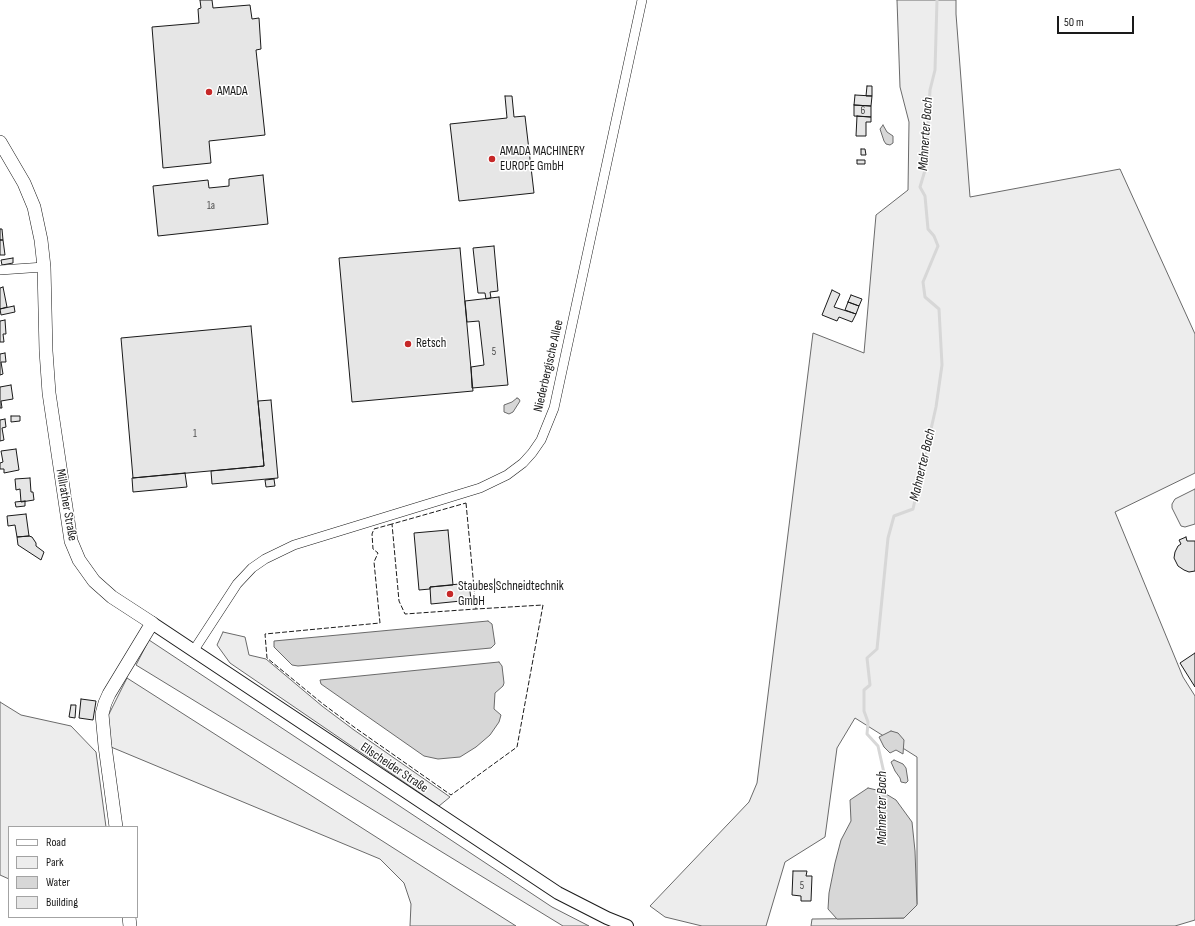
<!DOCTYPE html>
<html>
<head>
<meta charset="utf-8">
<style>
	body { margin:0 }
	#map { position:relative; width:1195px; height:926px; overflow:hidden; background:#fff; font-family:"Sofia Sans Condensed",sans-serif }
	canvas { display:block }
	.legend { position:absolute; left:8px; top:826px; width:130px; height:92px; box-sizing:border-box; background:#fff; border:1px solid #a3a3a3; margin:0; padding:5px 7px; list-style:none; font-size:12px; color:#1a1a1a }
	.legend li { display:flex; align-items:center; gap:8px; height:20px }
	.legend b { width:20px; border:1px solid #a3a3a3 }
	.scale { position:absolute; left:1057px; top:16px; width:77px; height:18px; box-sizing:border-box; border:2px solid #1a1a1a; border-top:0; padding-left:5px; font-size:12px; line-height:14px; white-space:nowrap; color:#1a1a1a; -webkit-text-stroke:3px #fff; paint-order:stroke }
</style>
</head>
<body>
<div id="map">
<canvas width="1195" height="926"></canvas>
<ul class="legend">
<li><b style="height:5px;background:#fff"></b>Road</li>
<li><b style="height:11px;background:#ededed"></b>Park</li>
<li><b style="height:11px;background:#d7d7d7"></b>Water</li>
<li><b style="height:11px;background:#e6e6e6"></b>Building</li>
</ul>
<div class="scale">50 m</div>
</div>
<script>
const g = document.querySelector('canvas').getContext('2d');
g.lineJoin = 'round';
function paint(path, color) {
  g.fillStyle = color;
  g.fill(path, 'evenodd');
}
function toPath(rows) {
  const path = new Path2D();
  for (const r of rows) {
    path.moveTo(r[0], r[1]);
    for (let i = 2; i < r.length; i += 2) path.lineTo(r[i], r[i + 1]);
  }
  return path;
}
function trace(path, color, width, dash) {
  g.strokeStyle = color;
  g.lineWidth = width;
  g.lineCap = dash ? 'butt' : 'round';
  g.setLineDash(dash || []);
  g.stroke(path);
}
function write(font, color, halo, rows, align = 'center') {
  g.font = font + ' "Sofia Sans Condensed",sans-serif';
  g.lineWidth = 3;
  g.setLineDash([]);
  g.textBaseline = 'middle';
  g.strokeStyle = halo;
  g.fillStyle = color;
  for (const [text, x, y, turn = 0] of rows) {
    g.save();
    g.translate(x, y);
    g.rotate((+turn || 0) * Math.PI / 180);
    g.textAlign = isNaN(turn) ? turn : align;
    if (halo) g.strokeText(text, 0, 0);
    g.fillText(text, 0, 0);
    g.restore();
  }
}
const green = toPath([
	[897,0,956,0,956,14,970,197,1120,169,1195,334,1195,473,1115,512,1183,677,1195,696,1195,920,1175,926,811,926,812,919,904,918,917,904,917,757,855,718,837,748,825,837,785,862,766,926,702,926,665,917,650,906,749,802,757,783,813,333,864,353,876,215,908,190,909,122,900,87,897,0],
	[1195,489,1195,524,1185,527,1181,526,1172,508,1172,504,1175,499,1195,489],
	[223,632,245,637,249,655,266,659,322,706,354,730,450,797,439,806,230,663,217,645,223,632],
	[149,640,552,907,589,926,563,926,136,665,149,640],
	[127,678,467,895,516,926,410,926,411,904,404,883,380,859,111,747,108,716,127,678],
	[0,702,21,715,71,726,96,752,106,827,9,827,9,879,0,875,0,702]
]);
const water = toPath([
	[883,125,887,132,893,136,893,143,890,145,886,144,884,141,880,129,883,125],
	[517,398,519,399,520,401,513,412,509,414,504,412,504,405,512,402,517,398],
	[488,621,492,624,495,644,491,648,298,666,292,665,274,647,274,641,488,621],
	[499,662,502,666,504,683,503,686,495,693,494,709,501,715,499,722,490,735,476,747,460,757,438,759,424,756,321,684,320,680,499,662],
	[891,731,898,733,904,740,903,754,896,750,890,753,884,747,879,737,891,731],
	[894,760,903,764,906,768,908,781,906,783,901,782,900,778,895,771,891,762,894,760],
	[868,788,881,791,896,800,912,822,915,851,917,905,904,918,837,919,828,909,829,893,835,863,841,840,851,821,850,800,868,788]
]);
const stream = toPath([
	[881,793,884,773,878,746,867,734,868,722,864,711,864,690,870,685,867,658,877,649,888,538,894,516,913,509,936,407,942,365,939,309,925,297,923,282,938,246,934,236,928,229,925,196,920,187,926,167,930,90,935,70,937,0]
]);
const building = toPath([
	[200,0,212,0,213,8,250,5,252,19,259,18,261,49,256,50,265,135,209,141,211,163,163,168,152,27,199,23,198,9,201,8,200,0],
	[867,86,872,86,872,96,866,96,867,86],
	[855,95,872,96,871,106,854,105,855,95],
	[505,96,512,96,514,117,525,116,534,193,459,201,450,124,507,118,505,96],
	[854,105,871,106,871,117,854,116,854,105],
	[857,116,871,117,871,122,866,122,866,136,856,136,857,116],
	[861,149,865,149,866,155,861,155,861,149],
	[857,160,865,160,865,164,857,164,857,160],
	[263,175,268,224,158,236,153,186,208,180,209,188,229,186,229,179,263,175],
	[0,229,2,229,3,240,0,240,0,229],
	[0,240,3,240,5,255,0,255,0,240],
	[494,246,498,291,490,292,491,298,486,299,485,293,478,293,473,248,494,246],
	[460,248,473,391,352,402,339,258,460,248],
	[13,258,13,263,2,265,1,260,13,258],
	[3,287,7,307,0,309,0,288,3,287],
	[832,290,840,294,834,307,856,314,852,322,839,317,837,321,822,315,832,290],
	[851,295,862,299,859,306,848,302,851,295],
	[499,297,508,385,472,388,471,367,484,365,479,321,467,322,465,301,499,297],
	[848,302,859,306,856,314,845,310,848,302],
	[14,306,15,312,1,315,0,309,14,306],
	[5,320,6,334,3,334,4,342,0,342,0,321,5,320],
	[251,326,264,466,133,478,121,338,251,326],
	[5,353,6,362,1,362,3,374,0,375,0,354,5,353],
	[11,385,13,399,1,401,2,408,0,408,0,387,11,385],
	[271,400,278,478,212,484,211,471,264,466,258,401,271,400],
	[11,416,20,416,20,421,11,422,11,416],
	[5,419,6,427,2,428,4,440,0,441,0,420,5,419],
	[16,449,19,470,4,473,4,469,0,469,0,463,3,462,1,451,16,449],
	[185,473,187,487,133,492,132,478,185,473],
	[30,478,31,492,33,492,34,500,21,502,20,489,16,490,15,479,30,478],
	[274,479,275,486,266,487,265,480,274,479],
	[25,501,25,506,16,507,15,502,25,501],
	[26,514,29,536,17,537,15,525,8,526,7,516,26,514],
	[448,530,453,585,430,587,430,589,419,590,414,533,448,530],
	[29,536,32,537,36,543,36,546,44,552,41,560,18,545,17,537,29,536],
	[1186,537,1187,541,1195,541,1195,571,1189,572,1184,570,1178,566,1174,558,1175,552,1178,546,1181,544,1179,540,1186,537],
	[469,583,471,600,431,604,430,587,469,583],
	[1195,653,1195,687,1180,663,1195,653],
	[81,699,96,701,93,720,79,718,81,699],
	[71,705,76,705,75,718,69,717,71,705],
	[793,871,807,871,806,876,812,876,811,901,801,901,801,896,792,895,793,871]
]);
const minor = toPath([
	[0,270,44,267],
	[194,650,237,584,252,568,265,559,294,545,480,488,507,475,523,463,532,453,541,440,554,408,642,0]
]);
const tertiary = toPath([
	[152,623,558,893,607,918,627,926]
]);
const secondary = toPath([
	[0,142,24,183,34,207,41,240,44,267,46,351,49,393,71,541,79,560,94,581,112,597,152,623,109,694,105,703,102,714,105,746,116,827],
	[129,917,130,926]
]);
const fence = toPath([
	[466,503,476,609,405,614,399,601,392,524,466,503],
	[392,524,374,529,372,534,373,549,378,553,374,562,380,623,265,634,267,658,323,704,354,727,451,795,517,747,543,605,476,609]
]);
const markers = [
	[209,92,4,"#c62828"],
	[492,159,4,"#c62828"],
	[408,344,4,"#c62828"],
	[450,594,4,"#c62828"]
];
const numberNames = [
	["6",863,111],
	["1a",211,206],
	["5",494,352],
	["1",195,434],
	["5",802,886]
];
const poiNames = [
	["AMADA",217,92],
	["AMADA MACHINERY",500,152],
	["EUROPE GmbH",500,167],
	["Retsch",416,344],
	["Staubes|Schneidtechnik",458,587],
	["GmbH",458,602]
];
const streetNames = [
	["Niederbergische Allee",549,366,-77],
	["Millrather Straße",66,505,80],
	["Ellscheider Straße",394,768,34]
];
const waterNames = [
	["Mahnerter Bach",926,134,-86],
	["Mahnerter Bach",923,465,-77],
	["Mahnerter Bach",882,808,-90]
];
paint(green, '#ededed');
trace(green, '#6a6a6a', 1);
paint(water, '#d7d7d7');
trace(water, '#6a6a6a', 1);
trace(stream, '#d7d7d7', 3);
paint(building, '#e6e6e6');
trace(building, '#1a1a1a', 1);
trace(minor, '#1a1a1a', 10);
trace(tertiary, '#1a1a1a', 14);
trace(secondary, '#1a1a1a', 14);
trace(minor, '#fff', 9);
trace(tertiary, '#fff', 12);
trace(secondary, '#fff', 13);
trace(fence, '#1a1a1a', 1, [5, 2]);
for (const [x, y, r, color] of markers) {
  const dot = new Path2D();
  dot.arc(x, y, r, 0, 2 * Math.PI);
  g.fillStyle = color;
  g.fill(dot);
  trace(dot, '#fff', 1.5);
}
write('11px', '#4d4d4d', null, numberNames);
write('13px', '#1a1a1a', '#fff', poiNames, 'left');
write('13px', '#1a1a1a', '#fff', streetNames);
write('italic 14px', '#1a1a1a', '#fff', waterNames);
</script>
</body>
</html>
